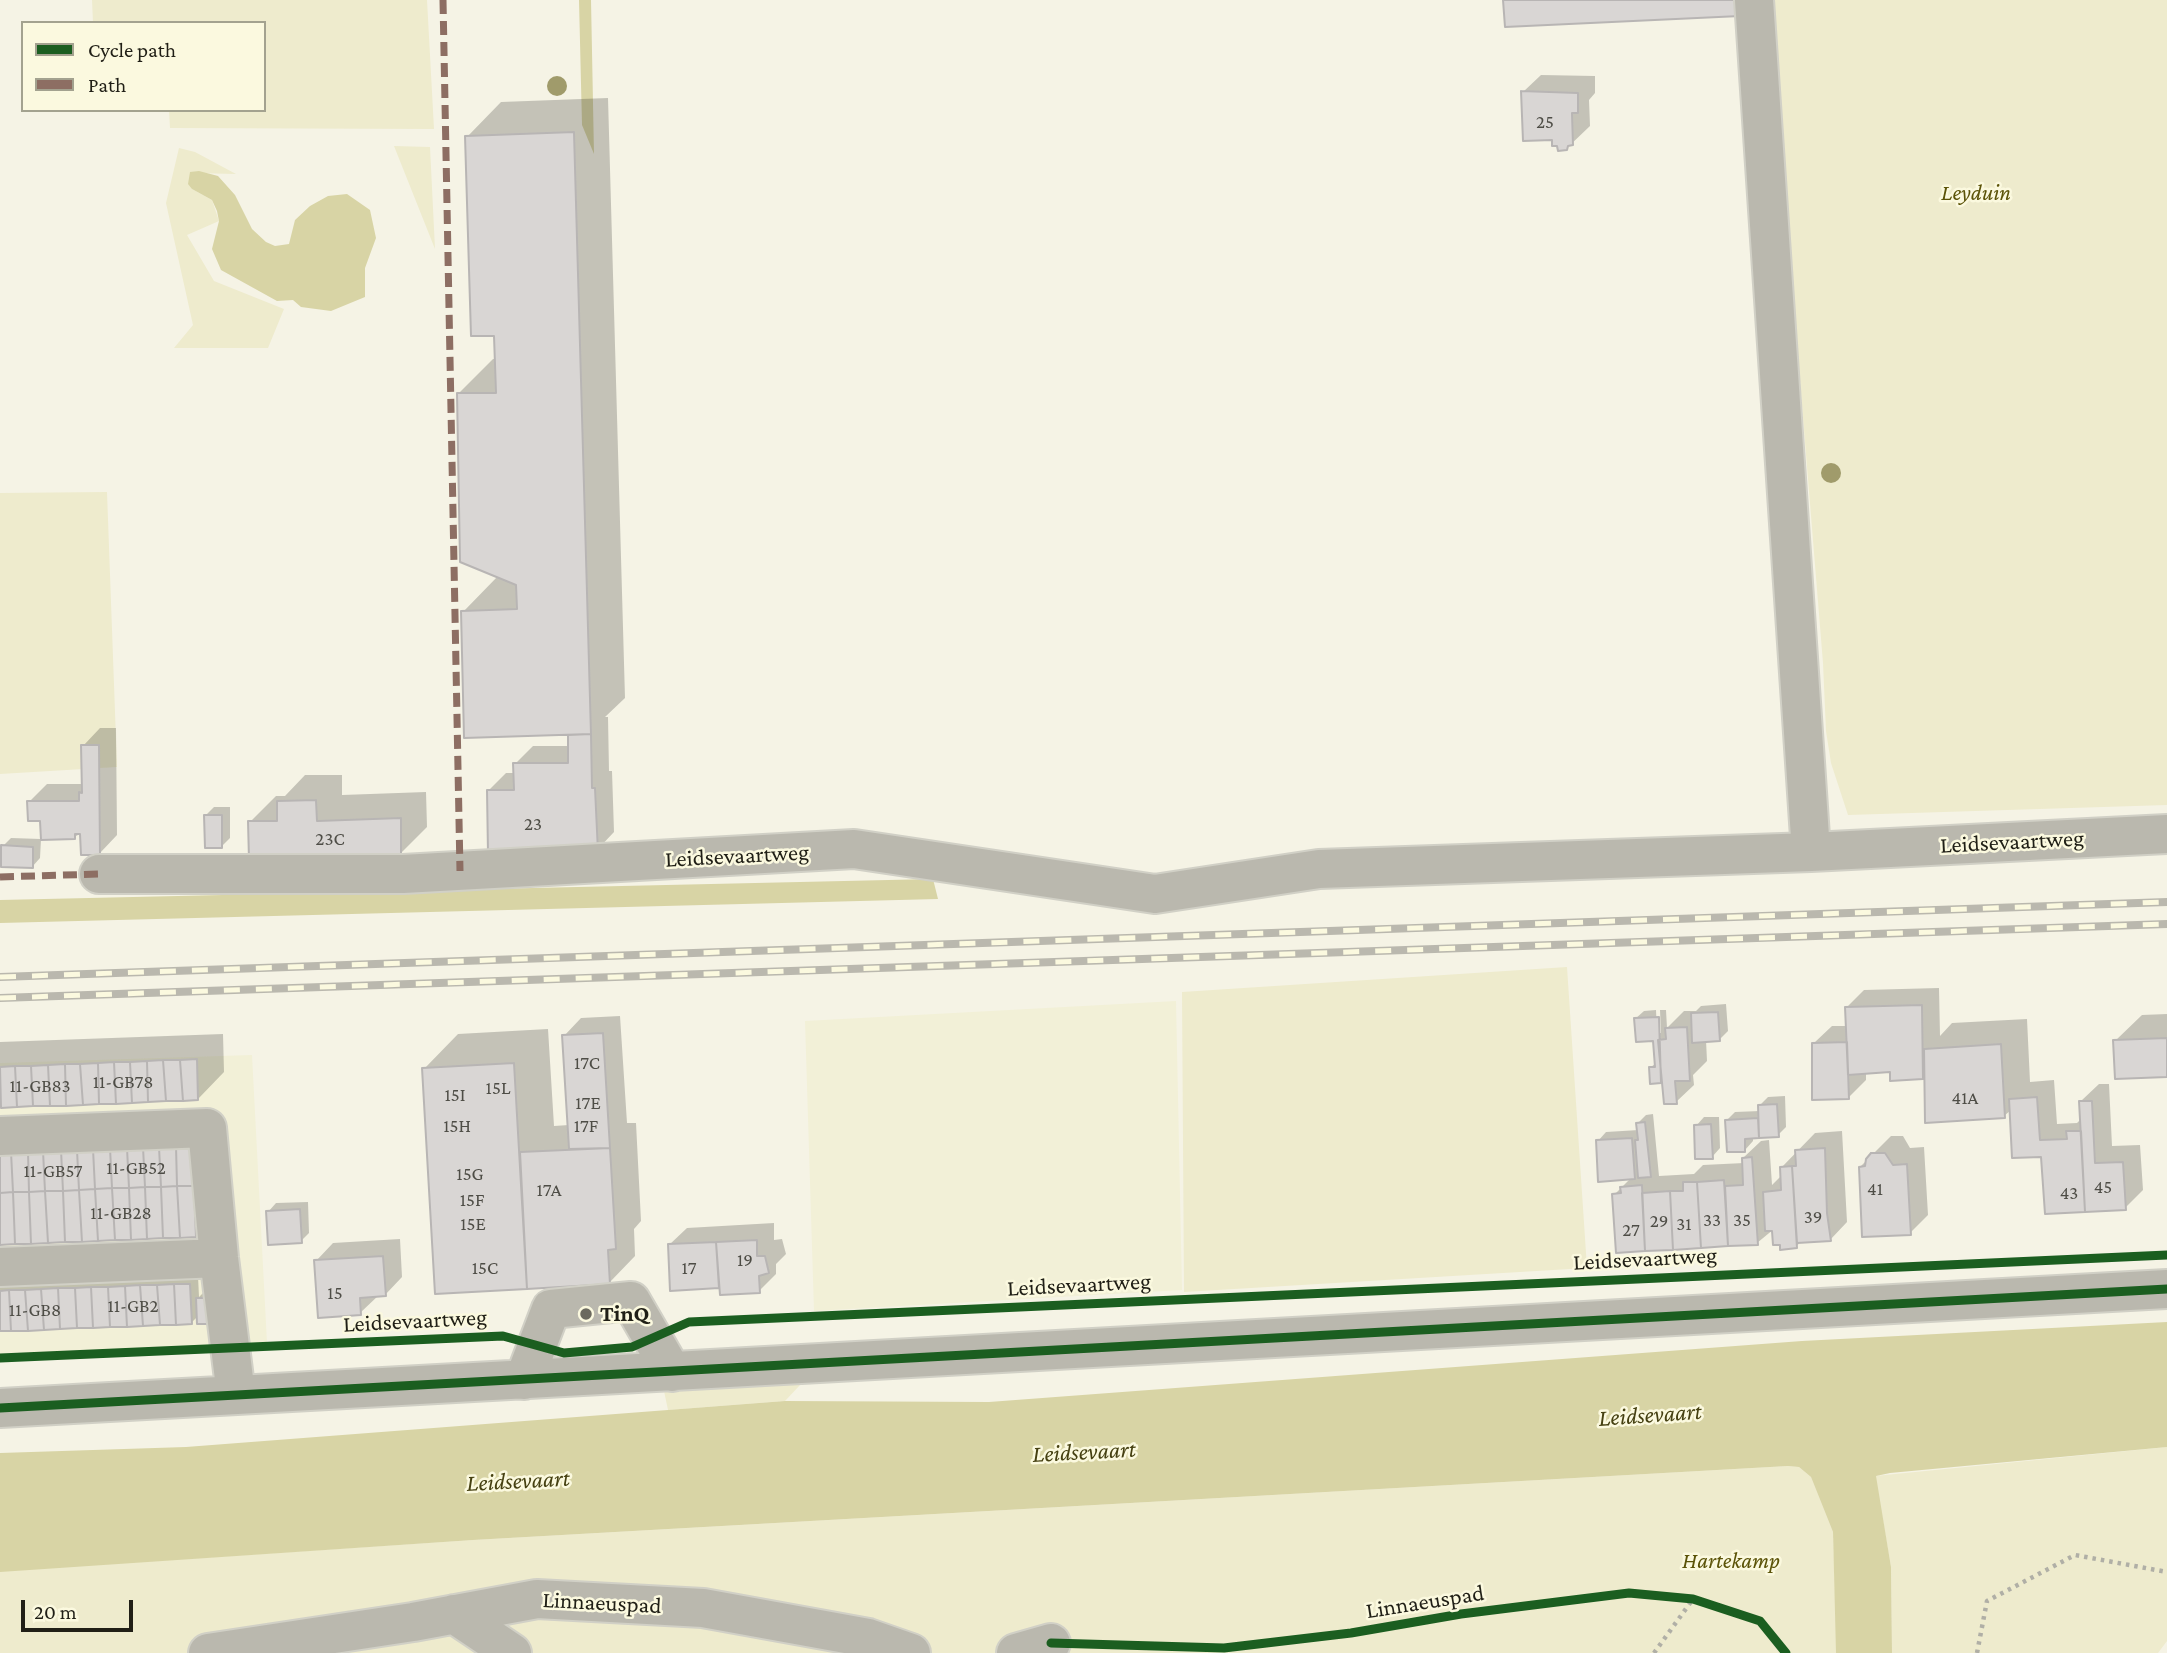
<!DOCTYPE html>
<html>
<head>
<meta charset="utf-8">
<style>
	body { margin:0 }
	#map { position:relative; width:2167px; height:1653px; overflow:hidden; background:#f5f3e5; font-family:"Crimson Pro",serif }
	canvas { display:block }
	.legend { position:absolute; left:21px; top:21px; width:245px; height:91px; box-sizing:border-box; background:#fbf9df; border:2px solid #a3a28f; margin:0; padding:9px 12px; list-style:none; font-size:21px; color:#201f16 }
	.legend li { display:flex; align-items:center; gap:14px; height:35px }
	.legend b { width:35px; border:2px solid #a3a28f }
	.scale { position:absolute; left:21px; top:1600px; width:112px; height:32px; box-sizing:border-box; border:4px solid #201f16; border-top:0; padding-left:9px; font-size:21px; line-height:24px; white-space:nowrap; color:#201f16; -webkit-text-stroke:5px #fbf9df; paint-order:stroke }
</style>
</head>
<body>
<div id="map">
<canvas width="2167" height="1653"></canvas>
<ul class="legend">
<li><b style="height:9px;background:#1b5e20"></b>Cycle path</li>
<li><b style="height:9px;background:#8d6e63"></b>Path</li>
</ul>
<div class="scale">20 m</div>
</div>
<script>
const g = document.querySelector('canvas').getContext('2d');
g.lineJoin = 'round';
function paint(path, color) {
  g.fillStyle = color;
  g.fill(path, 'evenodd');
}
function toPath(rows) {
  const path = new Path2D();
  for (const r of rows) {
    path.moveTo(r[0], r[1]);
    for (let i = 2; i < r.length; i += 2) path.lineTo(r[i], r[i + 1]);
  }
  return path;
}
function trace(path, color, width, dash) {
  g.strokeStyle = color;
  g.lineWidth = width;
  g.lineCap = dash ? 'butt' : 'round';
  g.setLineDash(dash || []);
  g.stroke(path);
}
function write(font, color, halo, rows, align = 'center') {
  g.font = font + ' "Crimson Pro",serif';
  g.lineWidth = 5;
  g.setLineDash([]);
  g.textBaseline = 'middle';
  g.strokeStyle = halo;
  g.fillStyle = color;
  for (const [text, x, y, turn = 0] of rows) {
    g.save();
    g.translate(x, y);
    g.rotate((+turn || 0) * Math.PI / 180);
    g.textAlign = isNaN(turn) ? turn : align;
    if (halo) g.strokeText(text, 0, 0);
    g.fillText(text, 0, 0);
    g.restore();
  }
}
const built = toPath([
	[1176,1001,1182,1290,814,1311,805,1021],
	[252,1055,267,1343,0,1354,0,1063]
]);
const green = toPath([
	[92,0,427,0,434,129,170,128,169,110,264,110,264,23,93,23],
	[1769,0,2167,0,2167,805,1848,815,1831,763,1826,731,1823,663],
	[394,146,430,147,435,249],
	[179,148,195,152,236,174,192,173,192,189,212,200,219,221,187,235,214,281,284,309,268,348,174,348,193,325,166,203],
	[107,492,117,767,0,774,0,493],
	[1567,967,1587,1268,1184,1292,1182,992],
	[801,1384,785,1401,668,1410,664,1391],
	[2167,1447,2167,1641,2158,1653,1892,1653,1891,1567,1875,1476],
	[1788,1466,1799,1467,1811,1477,1833,1532,1837,1653,0,1653,0,1571,473,1540]
]);
const water = toPath([
	[579,0,591,0,594,154,582,125],
	[199,171,218,176,235,195,252,229,266,242,275,246,289,244,295,220,310,206,328,196,347,194,370,210,376,238,365,268,365,297,331,311,301,307,293,300,277,301,221,270,212,249,219,221,217,211,212,200,192,189,188,184,190,172],
	[933,879,938,899,0,923,0,900],
	[2167,1322,2167,1447,1890,1473,1876,1476,1891,1567,1892,1653,1836,1653,1833,1532,1811,1477,1799,1467,1788,1466,473,1540,0,1572,0,1453,186,1447,785,1401,989,1402,1802,1341]
]);
const shadow = toPath([
	[1541,75,1595,76,1595,93,1589,100,1590,126,1567,148,1553,138,1523,92],
	[608,98,625,698,605,717,608,717,609,771,612,771,614,832,597,850,488,791,506,773,515,773,515,764,533,746,569,746,569,736,572,733,463,612,498,576,458,394,493,359,497,359,496,334,467,137,501,102],
	[100,728,116,728,117,835,100,853,82,833,74,837,42,819,29,802,47,784,83,784,83,746],
	[305,775,342,775,342,795,426,792,427,827,401,853,250,822,276,796,285,796],
	[214,807,230,807,230,838,222,846,206,815],
	[11,838,41,839,40,858,32,867,3,846],
	[1939,988,1940,1036,1952,1023,2027,1019,2030,1082,2054,1080,2057,1124,2077,1123,2082,1118,2081,1101,2099,1084,2109,1084,2112,1146,2140,1145,2143,1190,2125,1208,2043,1155,2011,1110,2004,1116,1926,1073,1922,1077,1891,1071,1866,1072,1866,1080,1849,1097,1814,1043,1832,1026,1848,1026,1846,1008,1864,990],
	[1726,1004,1728,1031,1720,1039,1706,1040,1707,1061,1693,1075,1694,1085,1676,1102,1663,1081,1651,1082,1650,1068,1657,1062,1655,1039,1635,1019,1644,1011,1656,1010,1657,1033,1661,1033,1660,1010,1666,1010,1667,1028,1684,1011,1696,1011,1701,1006],
	[2167,1014,2167,1075,2115,1041,2142,1015],
	[620,1016,627,1123,636,1123,641,1221,634,1229,635,1256,609,1283,436,1292,424,1069,458,1034,548,1029,554,1126,569,1125,564,1036,581,1018],
	[223,1034,224,1072,198,1099,0,1106,0,1042],
	[1785,1096,1786,1127,1778,1135,1753,1137,1753,1141,1745,1150,1727,1120,1735,1112,1760,1111,1759,1106,1768,1097],
	[1653,1114,1659,1176,1694,1174,1703,1165,1744,1163,1743,1158,1761,1141,1769,1140,1772,1185,1782,1175,1781,1168,1815,1133,1842,1131,1847,1222,1830,1240,1801,1241,1796,1247,1774,1229,1757,1243,1618,1251,1614,1195,1631,1178,1598,1141,1606,1132,1639,1130,1638,1123,1646,1115],
	[1704,1117,1719,1117,1720,1148,1712,1157,1696,1126],
	[1891,1136,1903,1136,1910,1148,1924,1147,1928,1215,1910,1233,1860,1167],
	[308,1202,309,1233,301,1241,268,1212,276,1203],
	[774,1223,774,1240,782,1239,786,1254,776,1264,776,1274,759,1291,721,1286,672,1290,669,1245,687,1228],
	[400,1239,402,1277,385,1295,379,1295,360,1313,316,1261,333,1243],
	[198,1276,199,1297,206,1290,208,1322,198,1316,192,1322,0,1330,0,1283]
]);
const building = toPath([
	[1503,0,1739,0,1740,16,1505,27,1503,0],
	[1521,91,1578,93,1578,113,1572,113,1573,145,1568,146,1567,150,1558,151,1557,146,1552,146,1552,140,1523,141,1521,91],
	[574,132,591,734,464,738,461,611,517,609,516,585,460,562,457,393,496,393,494,336,471,336,465,136,574,132],
	[591,734,592,788,595,788,598,852,488,854,487,790,514,790,513,763,568,763,568,735,591,734],
	[81,745,99,745,100,855,81,855,80,834,75,834,75,839,41,840,40,821,28,821,27,801,79,801,79,792,82,793,81,745],
	[316,800,317,821,401,818,401,855,249,860,248,821,277,821,277,801,316,800],
	[204,815,222,815,222,848,205,848,204,815],
	[1,845,33,847,33,868,1,867,1,845],
	[1922,1005,1923,1079,1890,1081,1890,1072,1848,1075,1845,1007,1922,1005],
	[1718,1012,1720,1041,1692,1043,1691,1013,1718,1012],
	[1659,1017,1661,1083,1650,1084,1649,1067,1655,1067,1653,1041,1636,1042,1634,1018,1659,1017],
	[1687,1027,1690,1081,1675,1081,1677,1104,1664,1104,1658,1040,1666,1039,1665,1028,1687,1027],
	[603,1033,610,1148,569,1149,562,1035,603,1033],
	[2167,1038,2167,1077,2115,1079,2113,1040,2167,1038],
	[1847,1042,1849,1099,1812,1100,1812,1043,1847,1042],
	[2001,1044,2005,1118,1925,1123,1924,1049,2001,1044],
	[197,1059,198,1100,183,1101,180,1060,197,1059],
	[163,1060,180,1060,183,1101,166,1101,163,1060],
	[163,1060,166,1101,148,1102,147,1061,163,1060],
	[147,1061,148,1102,132,1103,130,1062,147,1061],
	[114,1062,116,1104,99,1104,98,1063,114,1062],
	[114,1062,130,1062,132,1103,116,1104,114,1062],
	[98,1063,99,1104,83,1105,80,1064,98,1063],
	[514,1063,527,1289,435,1294,422,1068,514,1063],
	[65,1064,80,1064,83,1105,66,1106,65,1064],
	[65,1064,66,1106,50,1106,48,1065,65,1064],
	[48,1065,50,1106,33,1106,31,1066,48,1065],
	[15,1066,31,1066,33,1106,17,1107,15,1066],
	[15,1066,17,1107,1,1108,0,1067,15,1066],
	[2037,1097,2040,1140,2067,1139,2066,1131,2081,1131,2085,1212,2045,1214,2041,1157,2012,1158,2009,1099,2037,1097],
	[2079,1101,2092,1101,2095,1163,2123,1162,2126,1210,2085,1212,2079,1101],
	[1777,1104,1779,1137,1759,1138,1758,1105,1777,1104],
	[1758,1118,1759,1138,1745,1139,1745,1152,1727,1152,1725,1120,1758,1118],
	[1645,1122,1651,1177,1638,1178,1635,1140,1638,1140,1636,1123,1645,1122],
	[1711,1124,1713,1159,1695,1159,1694,1125,1711,1124],
	[1632,1138,1635,1179,1598,1182,1596,1140,1632,1138],
	[192,1145,194,1186,177,1186,176,1146,192,1145],
	[176,1146,177,1186,161,1187,159,1147,176,1146],
	[143,1147,145,1187,129,1188,127,1148,143,1147],
	[143,1147,159,1147,161,1187,145,1187,143,1147],
	[110,1148,127,1148,129,1188,112,1188,110,1148],
	[110,1148,112,1188,95,1189,93,1149,110,1148],
	[610,1148,616,1249,608,1250,610,1284,527,1289,520,1152,610,1148],
	[1825,1148,1827,1213,1831,1241,1797,1243,1792,1166,1796,1166,1795,1150,1825,1148],
	[93,1149,95,1189,79,1190,77,1150,93,1149],
	[61,1150,77,1150,79,1190,63,1191,61,1150],
	[61,1150,63,1191,45,1191,43,1151,61,1150],
	[43,1151,45,1191,29,1192,28,1152,43,1151],
	[11,1152,13,1192,0,1193,0,1153,11,1152],
	[11,1152,28,1152,29,1192,13,1192,11,1152],
	[1871,1153,1885,1153,1893,1165,1907,1164,1911,1235,1862,1237,1859,1167,1865,1166,1866,1159,1871,1153],
	[1752,1157,1758,1245,1728,1246,1725,1186,1743,1185,1742,1158,1752,1157],
	[1792,1166,1797,1248,1780,1250,1780,1245,1773,1245,1772,1231,1765,1231,1763,1192,1781,1190,1780,1167,1792,1166],
	[1724,1180,1728,1246,1701,1248,1697,1182,1724,1180],
	[1683,1182,1697,1182,1701,1248,1673,1250,1670,1191,1683,1191,1683,1182],
	[1642,1185,1645,1251,1616,1253,1612,1194,1621,1193,1620,1187,1642,1185],
	[177,1186,180,1238,163,1238,161,1187,177,1186],
	[177,1186,194,1186,196,1237,180,1238,177,1186],
	[145,1187,147,1239,131,1240,129,1188,145,1187],
	[145,1187,161,1187,163,1238,147,1239,145,1187],
	[112,1188,129,1188,131,1240,115,1240,112,1188],
	[112,1188,115,1240,98,1241,95,1189,112,1188],
	[95,1189,98,1241,82,1242,79,1190,95,1189],
	[79,1190,82,1242,65,1242,63,1191,79,1190],
	[45,1191,48,1243,31,1244,29,1192,45,1191],
	[45,1191,63,1191,65,1242,48,1243,45,1191],
	[1670,1191,1673,1250,1645,1251,1642,1193,1670,1191],
	[13,1192,15,1244,0,1245,0,1193,13,1192],
	[13,1192,29,1192,31,1244,15,1244,13,1192],
	[300,1209,302,1243,268,1245,266,1211,300,1209],
	[757,1240,757,1256,765,1256,769,1273,759,1276,760,1293,720,1295,716,1242,757,1240],
	[716,1242,719,1288,670,1291,668,1244,716,1242],
	[383,1256,386,1296,360,1298,361,1315,318,1318,314,1260,383,1256],
	[174,1284,190,1284,192,1324,176,1325,174,1284],
	[174,1284,176,1325,160,1325,157,1285,174,1284],
	[140,1285,157,1285,160,1325,143,1326,140,1285],
	[140,1285,143,1326,127,1327,125,1286,140,1285],
	[125,1286,127,1327,110,1327,108,1287,125,1286],
	[91,1287,108,1287,110,1327,93,1328,91,1287],
	[91,1287,93,1328,77,1328,75,1288,91,1287],
	[58,1288,60,1329,44,1330,41,1289,58,1288],
	[58,1288,75,1288,77,1328,60,1329,58,1288],
	[41,1289,44,1330,28,1331,25,1290,41,1289],
	[9,1290,11,1331,0,1331,0,1291,9,1290],
	[9,1290,25,1290,28,1331,11,1331,9,1290],
	[196,1298,208,1298,208,1324,197,1324,196,1298]
]);
const path = toPath([
	[1654,1653,1693,1599],
	[1977,1653,1987,1601,2075,1555,2167,1572]
]);
const minor = toPath([
	[1754,0,1811,852],
	[99,874,403,874,854,849,1155,894,1319,869,1811,852,2167,834],
	[0,1136,207,1128,219,1258,236,1395],
	[0,1267,219,1258],
	[524,1380,551,1309,631,1301,672,1372],
	[0,1408,2167,1289],
	[454,1614,512,1653],
	[208,1653,413,1622,537,1599,703,1608,868,1638,911,1653],
	[1016,1653,1051,1643]
]);
const rail = toPath([
	[0,977,2167,902],
	[0,998,2167,924]
]);
const quiet = toPath([
	[443,0,460,871],
	[0,877,99,874]
]);
const cycleway = toPath([
	[0,1358,503,1336,564,1353,632,1347,689,1322,2167,1255],
	[0,1408,2167,1289],
	[1051,1643,1224,1648,1351,1633,1461,1614,1629,1593,1693,1599,1760,1621,1786,1653]
]);
const trees = [
	[557,86],
	[1831,473]
];
const markers = [
	[586,1314,7,"#6b695e"]
];
const numberNames = [
	["25",1545,122],
	["23",533,824],
	["23C",330,839],
	["17C",587,1063],
	["11-GB78",123,1082],
	["11-GB83",40,1086],
	["15L",498,1088],
	["15I",455,1095],
	["41A",1965,1098],
	["17E",588,1103],
	["15H",457,1126],
	["17F",586,1126],
	["11-GB52",136,1168],
	["11-GB57",53,1171],
	["15G",470,1174],
	["45",2103,1187],
	["41",1875,1189],
	["17A",549,1190],
	["43",2069,1193],
	["15F",472,1200],
	["11-GB28",121,1213],
	["39",1813,1217],
	["33",1712,1220],
	["35",1742,1220],
	["29",1659,1221],
	["15E",473,1224],
	["31",1684,1224],
	["27",1631,1230],
	["19",745,1260],
	["15C",485,1268],
	["17",689,1268],
	["15",335,1293],
	["11-GB2",133,1306],
	["11-GB8",35,1310]
];
const parkNames = [
	["Leyduin",1976,193],
	["Hartekamp",1731,1561]
];
const streetNames = [
	["Leidsevaartweg",2012,842,-3],
	["Leidsevaartweg",737,856,-3],
	["Leidsevaartweg",1645,1259,-3],
	["Leidsevaartweg",1079,1285,-3],
	["Leidsevaartweg",415,1321,-3],
	["Linnaeuspad",1425,1602,-9],
	["Linnaeuspad",602,1603,3]
];
const poiNames = [
	["TinQ",600,1314]
];
const waterNames = [
	["Leidsevaart",1650,1415,-4],
	["Leidsevaart",1084,1452,-3],
	["Leidsevaart",518,1481,-3]
];
paint(built, '#f2f0d7');
paint(green, '#eeebcd');
paint(water, '#d8d4a5');
paint(shadow, '#0003');
paint(building, '#d9d6d4');
trace(building, '#b8b5b4', 2);
trace(minor, '#d1d0c6', 42);
trace(path, '#b0afa6', 4.5, [3.5, 5]);
trace(minor, '#bab8ae', 38);
trace(rail, '#bab8ae', 8);
trace(rail, '#fbf9df', 5, [16]);
trace(quiet, '#8d6e63', 7, [14, 7]);
trace(cycleway, '#1b5e20', 9);
g.fillStyle = '#a09b6b';
for (const [x, y] of trees) {
  g.beginPath();
  g.arc(x, y, 10, 0, 2 * Math.PI);
  g.fill();
}
for (const [x, y, r, color] of markers) {
  const dot = new Path2D();
  dot.arc(x, y, r, 0, 2 * Math.PI);
  g.fillStyle = color;
  g.fill(dot);
  trace(dot, '#fbf9df', 2.5);
}
write('19px', '#4e4d46', null, numberNames);
write('italic 23px', '#5b5308', '#fbf9df', parkNames);
write('23px', '#201f16', '#fbf9df', streetNames);
write('bold 23px', '#201f16', '#fbf9df', poiNames, 'left');
write('italic 24px', '#454011', '#fbf9df', waterNames);
</script>
</body>
</html>
